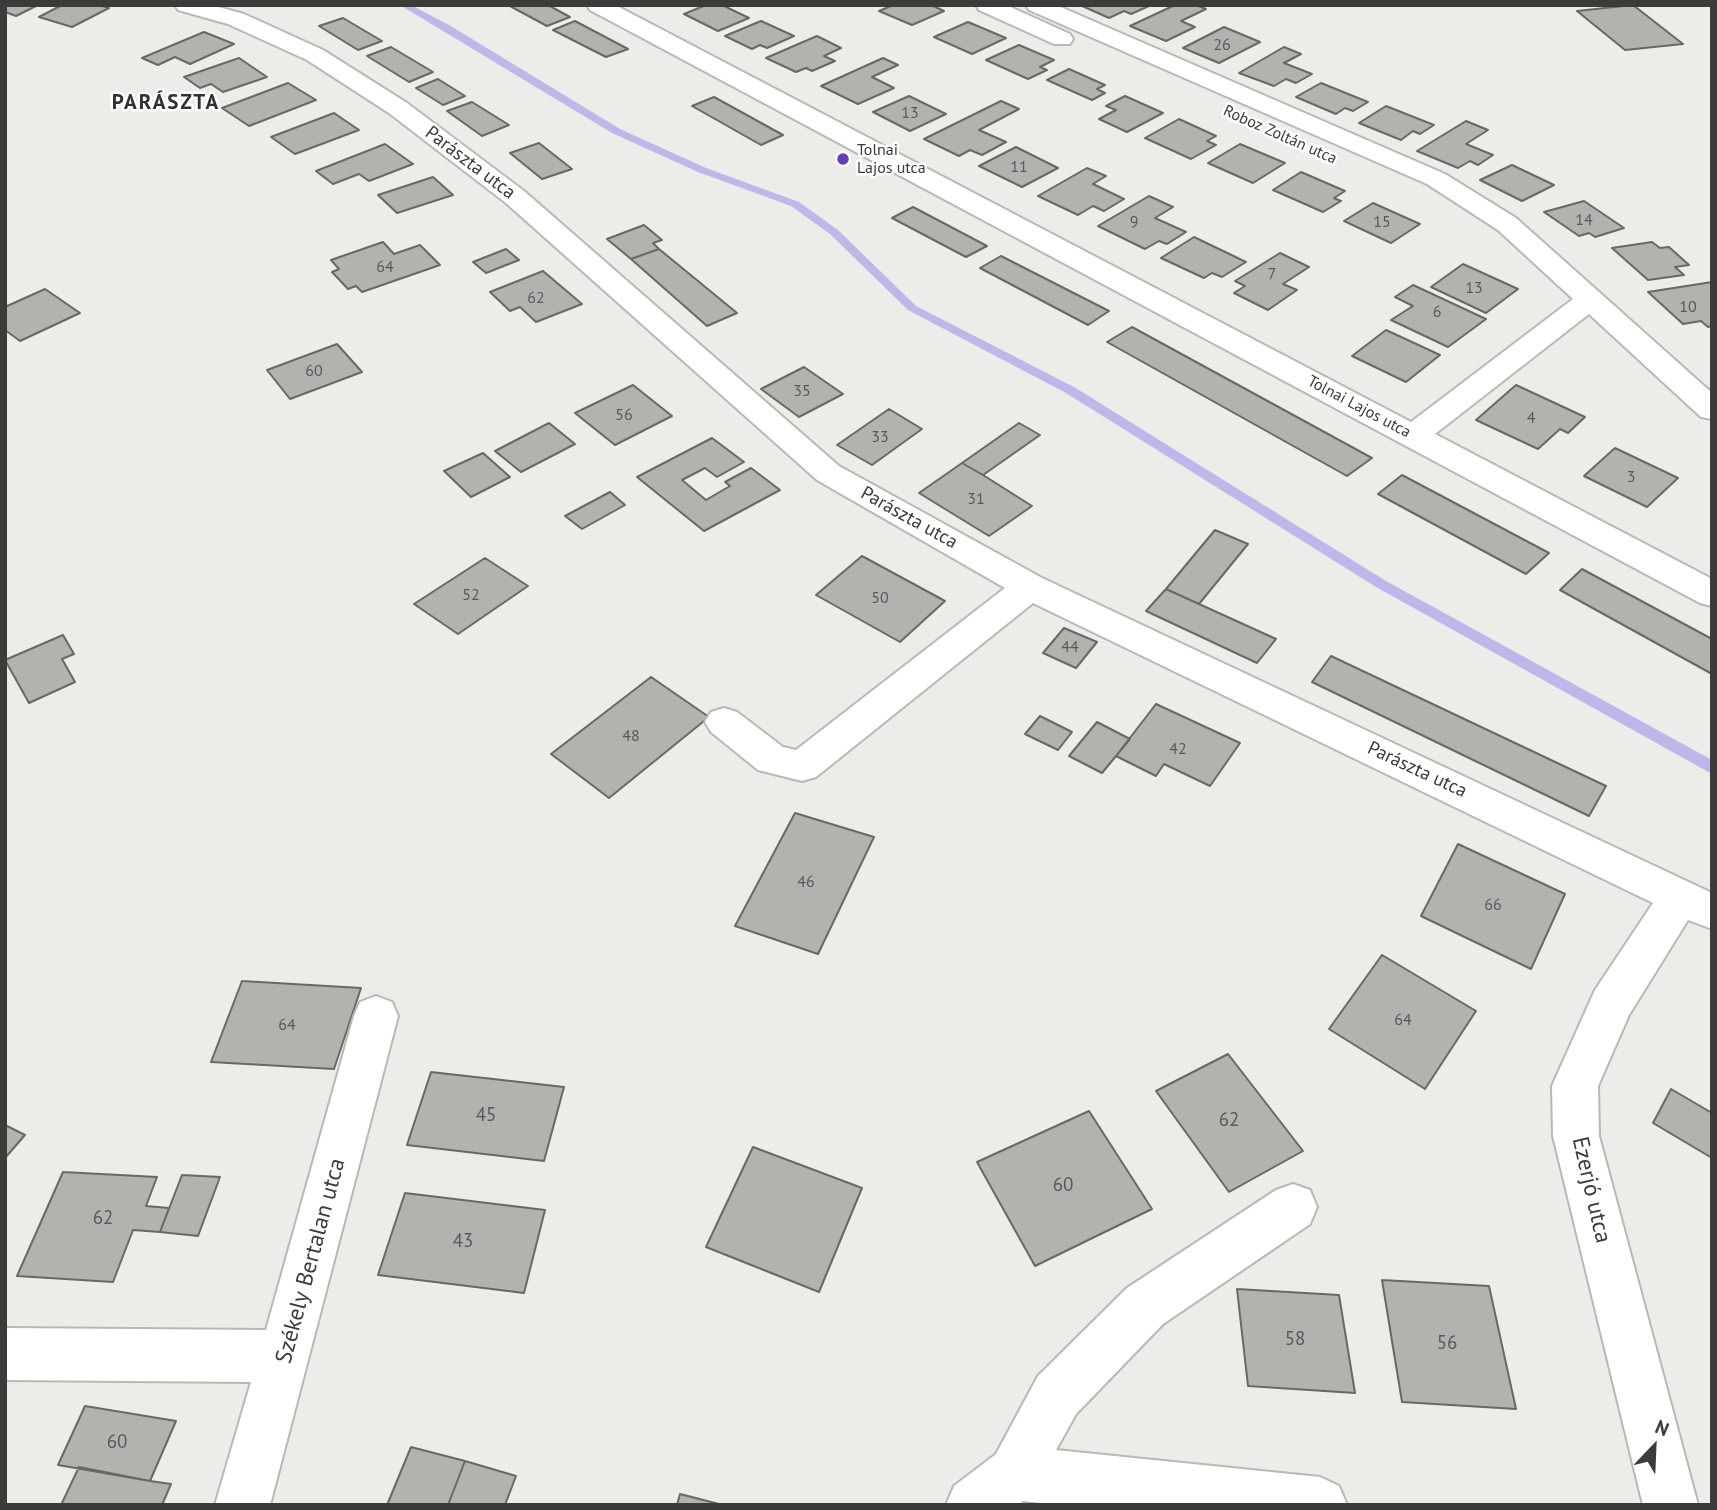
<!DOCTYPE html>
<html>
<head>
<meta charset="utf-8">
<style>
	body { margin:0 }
	#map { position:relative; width:1717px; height:1510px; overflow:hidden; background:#ecede9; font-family:"PT Sans",sans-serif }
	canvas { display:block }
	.frame { position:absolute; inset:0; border:7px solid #3b3b3a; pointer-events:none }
	.north { position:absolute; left:1619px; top:1412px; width:70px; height:70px; -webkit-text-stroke:5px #fffffe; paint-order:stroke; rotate:23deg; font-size:19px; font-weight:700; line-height:28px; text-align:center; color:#3b3b3a }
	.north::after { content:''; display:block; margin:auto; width:24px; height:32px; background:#3b3b3a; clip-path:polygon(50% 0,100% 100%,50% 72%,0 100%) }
</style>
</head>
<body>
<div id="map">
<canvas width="1717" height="1510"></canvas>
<div class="frame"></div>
<div class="north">N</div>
</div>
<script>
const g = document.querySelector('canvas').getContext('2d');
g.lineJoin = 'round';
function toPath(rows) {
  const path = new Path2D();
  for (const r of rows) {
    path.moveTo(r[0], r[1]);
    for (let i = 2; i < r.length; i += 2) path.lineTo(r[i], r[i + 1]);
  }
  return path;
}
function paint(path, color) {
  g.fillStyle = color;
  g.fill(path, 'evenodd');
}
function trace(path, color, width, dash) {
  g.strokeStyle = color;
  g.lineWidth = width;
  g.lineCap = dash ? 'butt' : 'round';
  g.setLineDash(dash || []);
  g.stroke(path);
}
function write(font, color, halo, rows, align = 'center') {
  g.font = font + ' "PT Sans",sans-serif';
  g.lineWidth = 5;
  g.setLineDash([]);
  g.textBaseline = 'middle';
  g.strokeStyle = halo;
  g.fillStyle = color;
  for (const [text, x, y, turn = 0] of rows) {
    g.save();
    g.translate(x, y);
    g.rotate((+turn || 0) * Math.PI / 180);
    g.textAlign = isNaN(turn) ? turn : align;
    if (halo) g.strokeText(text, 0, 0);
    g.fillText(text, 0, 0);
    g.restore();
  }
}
const stream = toPath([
	[400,5,411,5,449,25,620,129,706,168,799,202,838,230,916,306,1074,387,1386,581,1712,760,1712,774,1376,587,1066,393,908,310,830,234,791,206,698,172,612,133,400,5]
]);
const building = toPath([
	[5,5,38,5,16,16,5,12,5,5],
	[62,5,99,5,109,8,72,27,39,17,62,5],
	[508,5,548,5,570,17,547,26,508,5],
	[706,5,722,5,749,18,718,31,684,14,706,5],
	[893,5,931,5,944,11,912,25,879,11,893,5],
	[1080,5,1146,5,1149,6,1131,14,1124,11,1109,18,1080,5],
	[1175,5,1196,5,1206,9,1181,21,1195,27,1166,41,1130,26,1175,5],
	[1633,5,1683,44,1625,50,1577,11,1633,5],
	[343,18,382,41,358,50,319,26,343,18],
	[575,21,628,49,606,57,553,30,575,21],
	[761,21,794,36,767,48,760,45,752,49,725,36,761,21],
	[968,22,1006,38,972,54,934,37,968,22],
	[1224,27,1260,42,1219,63,1183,48,1224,27],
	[204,32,234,44,190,64,175,57,158,65,142,58,204,32],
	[817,36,841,48,824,56,835,61,812,71,806,68,796,72,766,58,817,36],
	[1019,45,1054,60,1040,67,1047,70,1028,79,986,60,1019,45],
	[391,47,433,72,409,82,367,56,391,47],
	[1284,47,1301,54,1284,63,1312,74,1296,83,1286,79,1274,86,1239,73,1284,47],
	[239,58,267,77,223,92,211,84,200,88,184,77,239,58],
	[883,58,898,65,872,77,894,88,858,104,821,86,883,58],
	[1069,69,1105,85,1097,89,1105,93,1092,100,1047,80,1069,69],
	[438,79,465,96,443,105,416,88,438,79],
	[288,83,316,100,249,126,222,108,288,83],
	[1321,83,1368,102,1353,111,1345,108,1336,114,1296,97,1321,83],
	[909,96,946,114,910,131,873,112,909,96],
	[1125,96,1163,113,1127,132,1099,119,1116,110,1106,106,1125,96],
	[714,97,783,135,761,145,692,106,714,97],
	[1001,101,1019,109,979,130,1006,142,982,155,970,150,959,156,924,139,1001,101],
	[472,102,509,125,482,136,447,111,472,102],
	[1386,106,1434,125,1420,134,1413,131,1401,140,1359,123,1386,106],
	[334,113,359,130,295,154,271,137,334,113],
	[1179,119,1216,136,1207,141,1216,145,1191,159,1145,138,1179,119],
	[1466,121,1488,130,1466,144,1493,155,1478,165,1470,161,1458,168,1417,151,1466,121],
	[539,143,572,169,542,179,510,153,539,143],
	[385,144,413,164,369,181,359,174,333,184,316,171,385,144],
	[1240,144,1285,163,1253,183,1208,163,1240,144],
	[1016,147,1058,168,1022,187,979,166,1016,147],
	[1512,165,1554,185,1522,201,1480,180,1512,165],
	[1087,168,1106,176,1093,184,1124,199,1104,211,1093,206,1078,215,1038,196,1087,168],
	[1301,172,1345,191,1334,198,1341,201,1323,212,1273,190,1301,172],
	[433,177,453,195,397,213,378,195,433,177],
	[1149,196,1173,207,1155,218,1186,232,1167,244,1159,241,1145,249,1098,226,1149,196],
	[1584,201,1624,228,1595,237,1589,233,1579,236,1544,212,1584,201],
	[1373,203,1420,224,1391,243,1344,221,1373,203],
	[913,207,987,246,966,257,892,218,913,207],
	[644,225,662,240,653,243,659,249,631,259,607,239,644,225],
	[1194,237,1246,262,1222,277,1212,273,1204,278,1161,258,1194,237],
	[383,242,394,254,420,245,440,265,362,292,356,286,348,289,332,272,339,269,331,260,383,242],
	[1652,242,1660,248,1669,247,1689,265,1675,267,1684,275,1648,280,1612,248,1652,242],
	[506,249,519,260,486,273,473,262,506,249],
	[659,249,737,313,707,326,631,259,659,249],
	[1280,253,1309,267,1283,284,1297,290,1268,310,1234,293,1245,286,1235,281,1280,253],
	[1001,256,1109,311,1088,325,980,268,1001,256],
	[1463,264,1518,289,1486,313,1431,287,1463,264],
	[543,271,582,304,536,322,520,307,510,311,490,292,543,271],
	[1712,282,1712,326,1708,327,1701,321,1683,324,1648,292,1712,282],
	[1413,285,1486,319,1448,347,1391,320,1413,306,1395,297,1413,285],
	[45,289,80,313,20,341,5,330,5,307,45,289],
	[1132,327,1372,458,1347,476,1107,342,1132,327],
	[1386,330,1440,355,1406,382,1352,356,1386,330],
	[337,344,362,372,290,399,267,370,337,344],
	[804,367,843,394,799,417,761,389,804,367],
	[633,385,672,416,615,445,575,413,633,385],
	[1516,385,1585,417,1568,433,1560,429,1538,449,1476,420,1516,385],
	[889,409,922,429,872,465,837,445,889,409],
	[549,423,575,444,521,472,495,451,549,423],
	[1019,423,1040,435,983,475,962,463,1019,423],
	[712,438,744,462,717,477,705,468,682,480,706,500,730,486,725,482,751,468,780,490,704,531,637,477,712,438],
	[1615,448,1678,478,1647,507,1584,476,1615,448],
	[483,453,510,477,471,497,444,471,483,453],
	[962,463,983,475,1032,506,989,536,919,493,962,463],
	[1402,475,1549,553,1526,574,1378,494,1402,475],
	[610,492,625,505,582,529,565,516,610,492],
	[1215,530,1248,544,1199,604,1166,589,1215,530],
	[862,556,945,601,900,642,816,595,862,556],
	[485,558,528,586,458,634,414,604,485,558],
	[1582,569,1712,639,1712,674,1560,590,1582,569],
	[1166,589,1276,639,1257,663,1146,611,1166,589],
	[1064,628,1097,642,1076,668,1043,653,1064,628],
	[63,635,74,654,62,659,75,682,29,703,5,660,63,635],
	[1331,656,1606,786,1589,816,1312,682,1331,656],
	[651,677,709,717,609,798,551,754,651,677],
	[1156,704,1240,743,1210,786,1164,764,1156,776,1116,756,1156,704],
	[1040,716,1072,732,1058,750,1025,734,1040,716],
	[1097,722,1130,739,1102,773,1069,756,1097,722],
	[795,813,874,837,818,954,735,926,795,813],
	[1458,844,1565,894,1531,969,1421,916,1458,844],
	[1382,955,1476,1011,1425,1089,1329,1029,1382,955],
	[242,981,361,988,334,1069,211,1062,242,981],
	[1228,1054,1303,1151,1229,1192,1156,1091,1228,1054],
	[431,1072,564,1087,544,1161,407,1145,431,1072],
	[1671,1089,1712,1113,1712,1158,1653,1123,1671,1089],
	[1089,1111,1152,1209,1035,1266,977,1162,1089,1111],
	[5,1125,25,1135,5,1158,5,1125],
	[753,1147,862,1188,819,1292,706,1247,753,1147],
	[63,1172,157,1177,146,1206,169,1208,160,1232,133,1230,113,1282,17,1276,63,1172],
	[182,1175,220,1177,198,1236,160,1232,182,1175],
	[405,1193,545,1210,524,1293,378,1275,405,1193],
	[1382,1280,1489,1286,1516,1409,1402,1402,1382,1280],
	[1237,1289,1339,1295,1355,1393,1248,1386,1237,1289],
	[85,1406,176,1421,150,1481,58,1465,85,1406],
	[411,1447,465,1461,448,1505,387,1505,411,1447],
	[465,1461,516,1476,505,1505,448,1505,465,1461],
	[79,1467,150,1481,171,1484,162,1505,61,1505,79,1467],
	[680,1494,723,1505,677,1505,680,1494]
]);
const minor = toPath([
	[175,5,211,5,244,14,323,50,407,103,524,191,839,466,1042,578,1712,893,1712,929,1688,920,1629,1015,1598,1086,1599,1136,1698,1505,1643,1505,1553,1136,1552,1086,1595,990,1653,903,1033,603,816,777,802,781,758,770,711,732,705,722,711,712,724,708,737,712,783,747,796,750,1005,588,817,480,506,203,389,113,307,60,228,24,178,10,175,5],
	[587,5,615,5,1411,422,1573,299,1498,230,1427,184,1029,10,1026,5,1056,5,1445,174,1516,218,1712,393,1712,419,1701,417,1589,314,1435,434,1712,579,1712,606,1700,603,590,10,587,5],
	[976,5,1006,5,1070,34,1073,39,1070,44,1054,44,979,10,976,5],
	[376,996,392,1002,398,1016,270,1505,215,1505,251,1382,5,1380,5,1328,266,1330,354,1016,360,1002,376,996],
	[1293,1184,1310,1190,1317,1207,1310,1224,1163,1324,1076,1414,1056,1450,1320,1477,1339,1486,1347,1505,1058,1505,1023,1501,1018,1505,946,1505,954,1486,996,1454,1038,1376,1127,1288,1276,1190,1293,1184]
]);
const markers = [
	[843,159,7,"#653fb7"]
];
const numberNames = [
	["26",1222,45],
	["13",910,113],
	["11",1019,167],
	["14",1584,220],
	["9",1134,222],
	["15",1382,222],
	["64",385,267],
	["7",1272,274],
	["13",1474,288],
	["62",536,298],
	["10",1688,307],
	["6",1437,312],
	["60",314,371],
	["35",802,391],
	["56",624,415],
	["4",1531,418],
	["33",880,437],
	["3",1631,477],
	["31",976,499],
	["52",471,595],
	["50",880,598],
	["44",1070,647],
	["48",631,736],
	["42",1178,749],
	["46",806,882],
	["66",1493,905],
	["64",1403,1020],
	["64",287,1025]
];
const farStreetnames = [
	["Roboz Zoltán utca",1280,135,24],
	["Tolnai Lajos utca",1359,407,28]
];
const farPoinames = [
	["Tolnai",857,150],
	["Lajos utca",857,168]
];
const streetNames = [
	["Parászta utca",470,163,37],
	["Parászta utca",909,518,29],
	["Parászta utca",1417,770,25]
];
const nearNumbernames = [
	["45",486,1116],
	["62",1229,1121],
	["60",1063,1186],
	["62",103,1219],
	["43",463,1242],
	["58",1295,1340],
	["56",1447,1344],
	["60",117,1443]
];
const farDistrictnames = [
	["PARÁSZTA",166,103]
];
const nearStreetnames = [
	["Ezerjó utca",1591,1190,77],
	["Székely Bertalan utca",311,1261,-75]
];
paint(stream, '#bfb6e9');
paint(building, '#b2b2af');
trace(building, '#686865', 2);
trace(minor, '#b8b8b4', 4);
paint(minor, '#fff');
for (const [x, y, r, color] of markers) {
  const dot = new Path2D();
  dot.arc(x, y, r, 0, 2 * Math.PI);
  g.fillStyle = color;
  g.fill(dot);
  trace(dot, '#fffffe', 2.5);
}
write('16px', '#595957', null, numberNames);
write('16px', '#3b3b3a', '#fffffe', farStreetnames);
write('16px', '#3b3b3a', '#fffffe', farPoinames, 'left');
write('19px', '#3b3b3a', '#fffffe', streetNames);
write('19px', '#595957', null, nearNumbernames);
g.letterSpacing = '2px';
write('bold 21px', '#31312e', '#fffffe', farDistrictnames);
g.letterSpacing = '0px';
write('23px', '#3b3b3a', '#fffffe', nearStreetnames);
</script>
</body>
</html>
